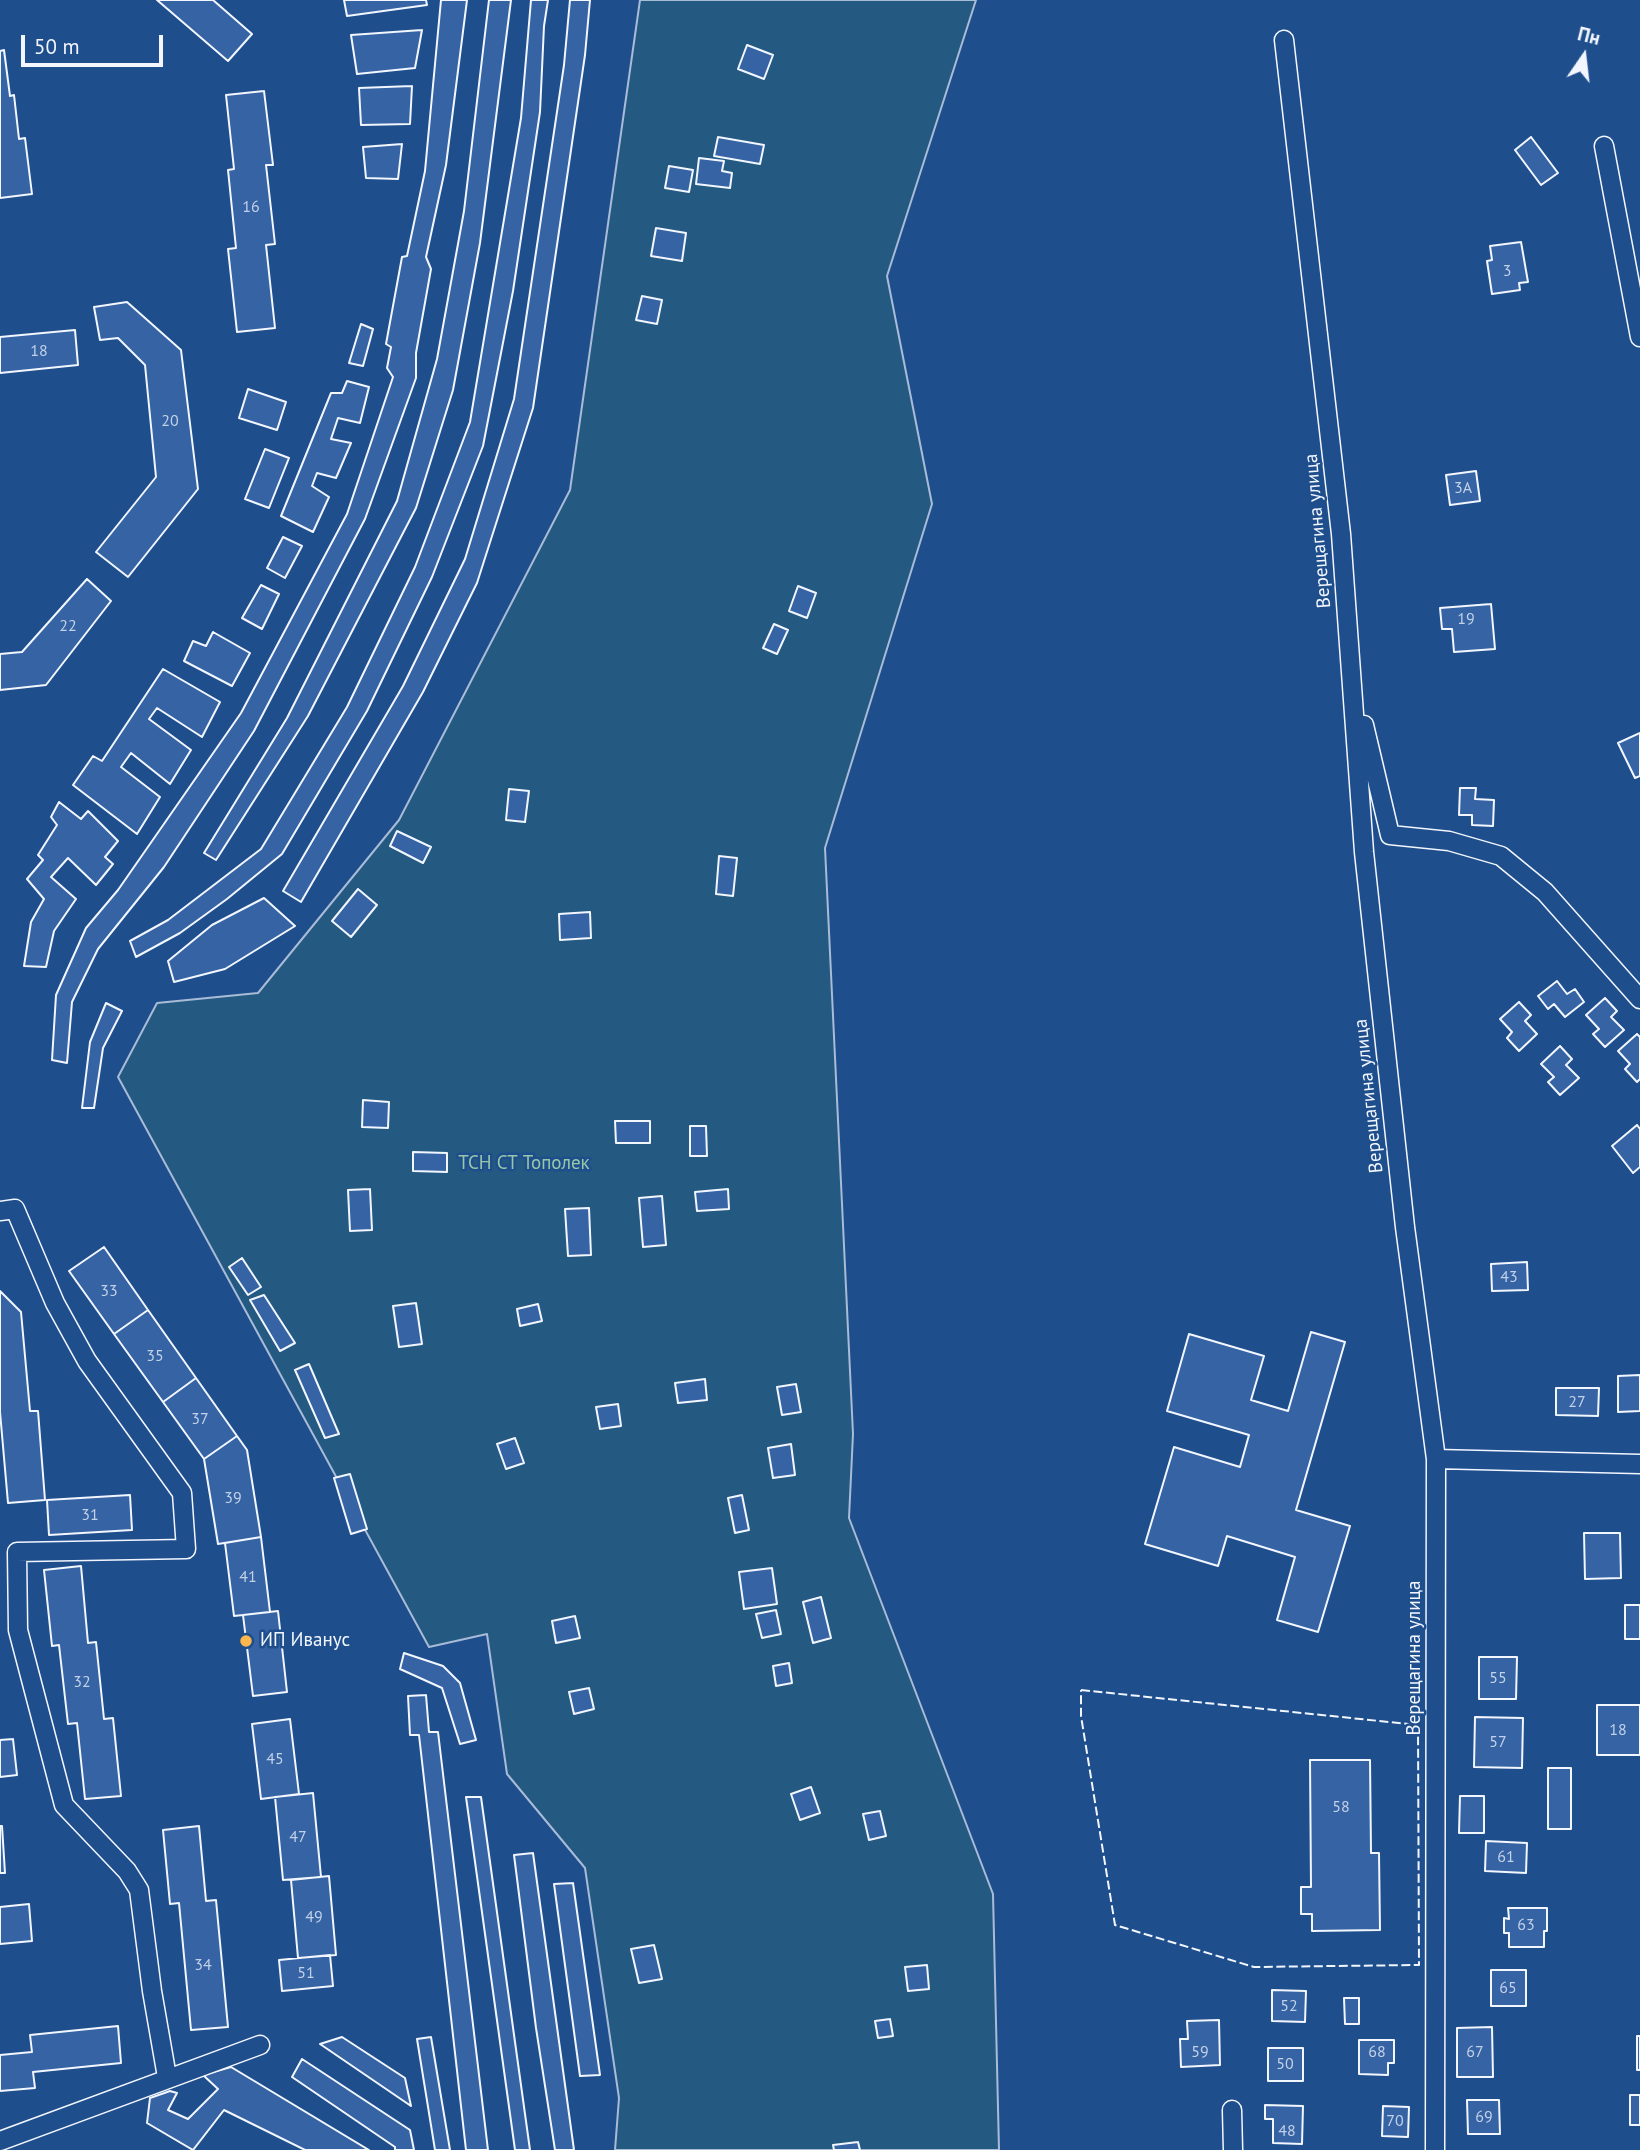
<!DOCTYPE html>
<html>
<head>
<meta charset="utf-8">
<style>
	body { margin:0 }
	#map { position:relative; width:1640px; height:2150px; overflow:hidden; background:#1f4e8c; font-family:"PT Sans",sans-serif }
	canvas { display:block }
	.north { position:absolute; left:1549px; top:21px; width:70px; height:70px; -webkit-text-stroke:5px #1f4e8c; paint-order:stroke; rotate:14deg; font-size:19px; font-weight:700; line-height:28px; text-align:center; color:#f2f6ff }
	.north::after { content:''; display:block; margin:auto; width:24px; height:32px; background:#f2f6ff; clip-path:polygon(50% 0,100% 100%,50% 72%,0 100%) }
	.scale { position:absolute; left:21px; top:35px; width:142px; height:32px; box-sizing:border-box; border:4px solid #f2f6ff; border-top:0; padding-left:9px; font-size:21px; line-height:24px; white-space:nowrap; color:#f2f6ff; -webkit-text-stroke:5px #1f4e8c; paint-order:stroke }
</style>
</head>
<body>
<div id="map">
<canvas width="1640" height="2150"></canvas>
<div class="north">Пн</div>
<div class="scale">50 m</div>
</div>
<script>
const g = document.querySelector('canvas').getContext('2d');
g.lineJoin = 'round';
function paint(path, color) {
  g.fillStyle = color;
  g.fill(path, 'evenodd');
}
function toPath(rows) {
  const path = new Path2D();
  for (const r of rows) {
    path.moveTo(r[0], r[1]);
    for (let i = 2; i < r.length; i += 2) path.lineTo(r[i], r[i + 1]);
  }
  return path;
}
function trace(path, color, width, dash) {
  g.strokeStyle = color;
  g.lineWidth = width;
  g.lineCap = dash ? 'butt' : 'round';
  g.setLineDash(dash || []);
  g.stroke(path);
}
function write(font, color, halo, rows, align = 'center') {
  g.font = font + ' "PT Sans",sans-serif';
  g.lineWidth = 5;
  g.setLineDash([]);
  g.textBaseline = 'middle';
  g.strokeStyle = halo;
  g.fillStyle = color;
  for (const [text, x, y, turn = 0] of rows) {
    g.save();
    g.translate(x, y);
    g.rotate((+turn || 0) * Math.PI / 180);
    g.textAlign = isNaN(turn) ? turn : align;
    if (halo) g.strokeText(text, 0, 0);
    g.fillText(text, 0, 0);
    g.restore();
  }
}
const green = toPath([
	[640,0,976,0,887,276,932,504,825,848,853,1434,849,1518,993,1894,999,2150,615,2150,619,2098,585,1868,507,1774,487,1634,429,1647,118,1077,157,1003,258,993,399,820,570,490,640,0]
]);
const building = toPath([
	[157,0,213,0,252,34,228,61,157,0],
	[344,0,426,0,427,5,347,16,344,0],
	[441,0,467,0,446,165,426,257,431,269,416,353,416,378,365,519,254,731,164,867,98,949,72,1002,67,1063,52,1060,56,995,86,928,118,890,241,713,347,514,393,377,387,368,391,347,386,344,402,257,407,256,425,171,441,0],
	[489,0,511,0,480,243,453,390,416,508,308,716,216,860,204,853,287,718,397,501,437,359,464,211,489,0],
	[531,0,548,0,544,26,540,112,513,291,483,446,432,577,367,711,282,854,227,899,180,933,136,957,130,941,168,920,261,849,347,707,415,567,470,422,521,118,531,0],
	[570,0,590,0,585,55,533,408,477,583,423,692,301,902,283,891,403,686,465,559,514,399,564,65,570,0],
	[422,30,415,68,357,74,351,35,422,30],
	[747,45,773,55,764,79,738,69,747,45],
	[4,50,10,96,14,95,19,139,25,138,32,194,0,198,0,51,4,50],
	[412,86,410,124,361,125,359,88,412,86],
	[264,91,273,165,266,165,275,244,266,245,275,328,237,332,228,249,236,248,228,170,234,169,226,95,264,91],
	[718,137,764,145,760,164,714,156,718,137],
	[1531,137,1558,173,1541,185,1515,150,1531,137],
	[402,144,398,179,366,178,363,147,402,144],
	[699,158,724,161,722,171,732,173,730,188,696,184,699,158],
	[669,166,693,170,689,192,665,188,669,166],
	[656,228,686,233,682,261,651,256,656,228],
	[1521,242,1528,282,1519,283,1520,290,1492,294,1487,261,1492,260,1490,246,1521,242],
	[642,296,662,300,657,324,636,320,642,296],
	[127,302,181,350,198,489,128,577,96,552,156,477,145,365,118,338,100,340,94,307,127,302],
	[361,324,373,329,363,366,349,363,361,324],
	[75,330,78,365,0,373,0,337,75,330],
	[347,381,369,387,360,423,338,418,331,439,351,443,336,478,317,473,312,486,329,497,313,532,281,516,331,393,342,393,347,381],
	[248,389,286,402,277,430,239,418,248,389],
	[265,449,289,458,269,508,245,499,265,449],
	[1476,471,1480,501,1450,505,1446,475,1476,471],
	[283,537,302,546,285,578,267,568,283,537],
	[87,579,111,601,46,685,0,690,0,654,22,652,87,579],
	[261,585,279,594,262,629,242,618,261,585],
	[798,586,816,593,807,618,789,611,798,586],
	[1491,604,1495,649,1454,652,1452,629,1442,629,1440,608,1491,604],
	[774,624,788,630,777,654,763,648,774,624],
	[213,632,250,653,232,686,184,661,193,641,206,646,213,632],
	[163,669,220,702,202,737,157,708,149,719,191,750,170,784,131,753,121,767,160,797,137,834,73,785,93,756,102,761,163,669],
	[1640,733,1640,776,1635,778,1618,743,1640,733],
	[1460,788,1476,788,1475,799,1494,800,1493,826,1472,825,1472,815,1459,815,1460,788],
	[509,789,529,791,525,822,506,820,509,789],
	[59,802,81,819,88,811,118,841,105,857,113,864,96,885,68,858,51,877,76,899,54,931,46,967,24,966,31,922,44,899,27,879,43,860,38,855,57,825,51,817,59,802],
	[397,831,431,847,423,863,390,846,397,831],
	[719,856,737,858,733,896,716,894,719,856],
	[358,889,377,905,351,937,332,921,358,889],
	[264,898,295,926,225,969,174,982,168,961,212,925,264,898],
	[590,912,591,938,560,940,559,914,590,912],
	[1557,981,1567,994,1575,989,1584,1002,1565,1017,1554,1004,1548,1009,1538,996,1557,981],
	[1605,998,1617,1011,1611,1017,1624,1030,1605,1047,1593,1034,1599,1029,1586,1015,1605,998],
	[1519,1002,1531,1015,1525,1021,1537,1034,1519,1051,1507,1038,1512,1032,1500,1019,1519,1002],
	[106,1003,122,1011,103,1048,94,1108,82,1108,90,1042,106,1003],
	[1637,1034,1640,1037,1640,1079,1637,1082,1625,1069,1630,1064,1618,1051,1637,1034],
	[1560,1046,1572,1059,1566,1065,1579,1078,1560,1095,1548,1082,1554,1077,1541,1064,1560,1046],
	[363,1100,389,1102,388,1128,362,1127,363,1100],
	[615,1121,650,1121,650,1143,616,1143,615,1121],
	[1637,1125,1640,1129,1640,1167,1633,1173,1612,1146,1637,1125],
	[690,1126,706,1126,707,1156,690,1156,690,1126],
	[413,1152,447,1153,447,1172,413,1171,413,1152],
	[370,1189,372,1230,350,1231,348,1190,370,1189],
	[728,1189,729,1209,697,1211,695,1192,728,1189],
	[662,1196,666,1245,643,1247,639,1198,662,1196],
	[589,1208,591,1255,568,1256,565,1209,589,1208],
	[104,1247,148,1310,114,1334,69,1271,104,1247],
	[242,1258,261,1287,248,1295,229,1267,242,1258],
	[1527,1262,1528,1290,1492,1291,1491,1264,1527,1262],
	[0,1291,21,1312,30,1411,38,1411,45,1500,8,1503,0,1412,0,1291],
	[264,1295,295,1343,280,1351,250,1300,264,1295],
	[416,1303,422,1344,399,1347,393,1306,416,1303],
	[538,1304,542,1321,520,1326,517,1309,538,1304],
	[148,1310,196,1378,163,1402,114,1334,148,1310],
	[1311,1332,1345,1342,1296,1510,1350,1526,1318,1632,1277,1620,1295,1557,1227,1536,1218,1566,1145,1544,1174,1447,1240,1467,1249,1435,1167,1411,1189,1334,1264,1356,1251,1400,1288,1411,1311,1332],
	[309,1364,339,1434,325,1438,295,1370,309,1364],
	[1640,1375,1640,1411,1618,1412,1618,1376,1640,1375],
	[196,1378,237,1436,204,1459,163,1402,196,1378],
	[705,1379,707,1400,678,1403,675,1383,705,1379],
	[796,1384,801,1412,782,1415,777,1387,796,1384],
	[1556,1388,1599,1388,1598,1416,1556,1415,1556,1388],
	[618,1404,621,1426,600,1429,596,1407,618,1404],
	[237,1436,247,1450,261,1537,218,1544,204,1459,237,1436],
	[515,1438,524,1463,506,1469,497,1444,515,1438],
	[791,1444,795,1475,773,1478,768,1448,791,1444],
	[350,1474,367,1529,351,1534,334,1478,350,1474],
	[130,1495,132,1530,49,1535,47,1500,130,1495],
	[742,1495,749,1530,735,1533,728,1498,742,1495],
	[1584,1533,1620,1533,1621,1578,1585,1579,1584,1533],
	[261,1537,270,1612,234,1616,225,1543,261,1537],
	[81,1566,88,1643,96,1642,104,1719,113,1718,121,1796,85,1799,77,1723,68,1724,59,1645,52,1646,44,1570,81,1566],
	[772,1568,777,1604,744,1609,739,1572,772,1568],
	[821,1597,831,1638,813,1643,803,1602,821,1597],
	[1625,1605,1640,1605,1640,1639,1625,1639,1625,1605],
	[776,1610,781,1634,762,1638,756,1614,776,1610],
	[278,1611,287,1692,253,1696,243,1615,278,1611],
	[575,1616,580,1638,556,1643,552,1621,575,1616],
	[404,1653,443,1666,460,1683,476,1740,460,1744,442,1688,400,1669,404,1653],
	[1479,1657,1517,1657,1516,1699,1479,1699,1479,1657],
	[789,1663,792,1683,776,1686,773,1666,789,1663],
	[589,1688,594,1709,574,1714,569,1692,589,1688],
	[426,1695,429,1732,438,1732,488,2150,466,2150,419,1735,410,1735,408,1696,426,1695],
	[1597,1705,1640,1705,1640,1755,1597,1755,1597,1705],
	[1475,1717,1523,1718,1522,1768,1474,1767,1475,1717],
	[290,1719,299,1794,261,1799,252,1724,290,1719],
	[13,1739,17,1775,0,1777,0,1740,13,1739],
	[1310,1760,1370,1760,1371,1853,1379,1853,1380,1930,1312,1931,1312,1914,1301,1914,1301,1887,1311,1887,1310,1760],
	[1548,1768,1571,1768,1571,1829,1548,1829,1548,1768],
	[811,1787,820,1813,800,1820,791,1794,811,1787],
	[313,1793,321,1877,283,1880,275,1797,313,1793],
	[1460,1796,1484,1796,1484,1833,1459,1833,1460,1796],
	[466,1797,481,1797,530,2150,515,2150,466,1797],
	[880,1811,886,1836,869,1840,863,1814,880,1811],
	[0,1826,2,1826,5,1873,0,1873,0,1826],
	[199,1826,206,1901,216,1900,228,2027,191,2030,179,1903,170,1904,163,1830,199,1826],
	[1486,1841,1527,1843,1526,1873,1485,1871,1486,1841],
	[533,1853,574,2150,555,2150,536,2028,514,1855,533,1853],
	[329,1876,336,1955,298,1958,291,1880,329,1876],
	[573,1883,600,2075,580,2076,554,1884,573,1883],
	[29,1904,32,1941,0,1944,0,1907,29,1904],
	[1508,1908,1547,1908,1547,1931,1544,1931,1544,1947,1509,1947,1509,1933,1504,1933,1504,1918,1509,1919,1508,1908],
	[654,1945,662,1979,639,1983,631,1949,654,1945],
	[330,1955,333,1986,282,1991,279,1960,330,1955],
	[927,1965,929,1989,908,1991,905,1967,927,1965],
	[1491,1970,1526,1970,1526,2006,1491,2006,1491,1970],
	[1272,1990,1306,1991,1305,2022,1272,2021,1272,1990],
	[1344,1998,1359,1998,1359,2024,1345,2024,1344,1998],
	[890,2019,893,2036,878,2038,875,2021,890,2019],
	[1219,2020,1220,2065,1181,2067,1180,2039,1188,2039,1187,2021,1219,2020],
	[118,2026,121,2063,33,2072,35,2088,0,2091,0,2055,32,2052,30,2035,118,2026],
	[1492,2027,1493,2077,1457,2077,1457,2028,1492,2027],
	[1637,2036,1640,2036,1640,2070,1637,2070,1637,2036],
	[342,2037,405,2078,411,2106,320,2044,342,2037],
	[431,2037,450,2150,435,2150,417,2039,431,2037],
	[1359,2040,1394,2040,1394,2063,1388,2063,1388,2075,1359,2074,1359,2040],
	[1268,2048,1303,2048,1303,2081,1268,2081,1268,2048],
	[302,2059,410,2130,414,2150,395,2150,395,2147,292,2077,302,2059],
	[231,2067,369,2150,305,2150,224,2110,193,2150,147,2123,150,2098,170,2091,177,2093,168,2110,188,2119,218,2089,203,2075,231,2067],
	[1630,2095,1640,2095,1640,2125,1630,2125,1630,2095],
	[1467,2100,1499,2100,1500,2134,1468,2134,1467,2100],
	[1265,2105,1303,2106,1302,2144,1273,2143,1273,2119,1265,2119,1265,2105],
	[1383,2106,1409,2107,1408,2137,1382,2136,1383,2106],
	[858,2142,860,2150,834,2150,833,2145,858,2142]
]);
const minor = toPath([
	[1284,40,1341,534,1364,852,1405,1227,1436,1459,1435,2150],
	[1604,146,1640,337],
	[1364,725,1390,835,1449,841,1501,856,1545,892,1640,999],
	[0,1211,15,1209,55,1303,87,1361,182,1493,186,1549,17,1552,18,1630,64,1805,127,1871,139,1890,152,1991,167,2077],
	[1436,1459,1640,1464],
	[1232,2110,1233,2150],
	[0,2141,260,2045]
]);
const fence = toPath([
	[1081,1690,1418,1725,1419,1965,1254,1967,1115,1925,1081,1716,1081,1690]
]);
const markers = [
	[246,1641,7,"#ffb74d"]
];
const numberNames = [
	["16",251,207],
	["3",1507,271],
	["18",39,351],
	["20",170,421],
	["3А",1463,488],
	["19",1466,619],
	["22",68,626],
	["43",1509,1277],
	["33",109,1291],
	["35",155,1356],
	["27",1577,1402],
	["37",200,1419],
	["39",233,1498],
	["31",90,1515],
	["41",248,1577],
	["55",1498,1678],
	["32",82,1682],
	["18",1618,1730],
	["57",1498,1742],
	["45",275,1759],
	["58",1341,1807],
	["47",298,1837],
	["61",1506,1857],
	["49",314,1917],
	["63",1526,1925],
	["34",203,1965],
	["51",306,1973],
	["65",1508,1988],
	["52",1289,2006],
	["59",1200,2052],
	["68",1377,2052],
	["67",1475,2052],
	["50",1285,2064],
	["69",1484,2117],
	["70",1395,2121],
	["48",1287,2131]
];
const streetNames = [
	["Верещагина улица",1318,531,-95],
	["Верещагина улица",1369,1096,-96],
	["Верещагина улица",1415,1658,-90]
];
const parkNames = [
	["ТСН СТ Тополек",524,1164]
];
const poiNames = [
	["ИП Иванус",260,1641]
];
paint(green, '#245a82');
trace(green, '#a8bbd7', 2);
paint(building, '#3563a3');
trace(building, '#f2f6ff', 2);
trace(minor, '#f2f6ff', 21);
trace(minor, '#1f4e8c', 18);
trace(fence, '#f2f6ff', 2, [9, 3.5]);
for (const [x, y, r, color] of markers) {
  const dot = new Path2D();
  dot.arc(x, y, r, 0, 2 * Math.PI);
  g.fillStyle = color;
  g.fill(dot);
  trace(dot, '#1f4e8c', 2.5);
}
write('16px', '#c3d1e8', null, numberNames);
write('19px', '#f2f6ff', '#1f4e8c', streetNames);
write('19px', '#97c8a6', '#1f4e8c', parkNames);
write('19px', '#f2f6ff', '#1f4e8c', poiNames, 'left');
</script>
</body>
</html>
